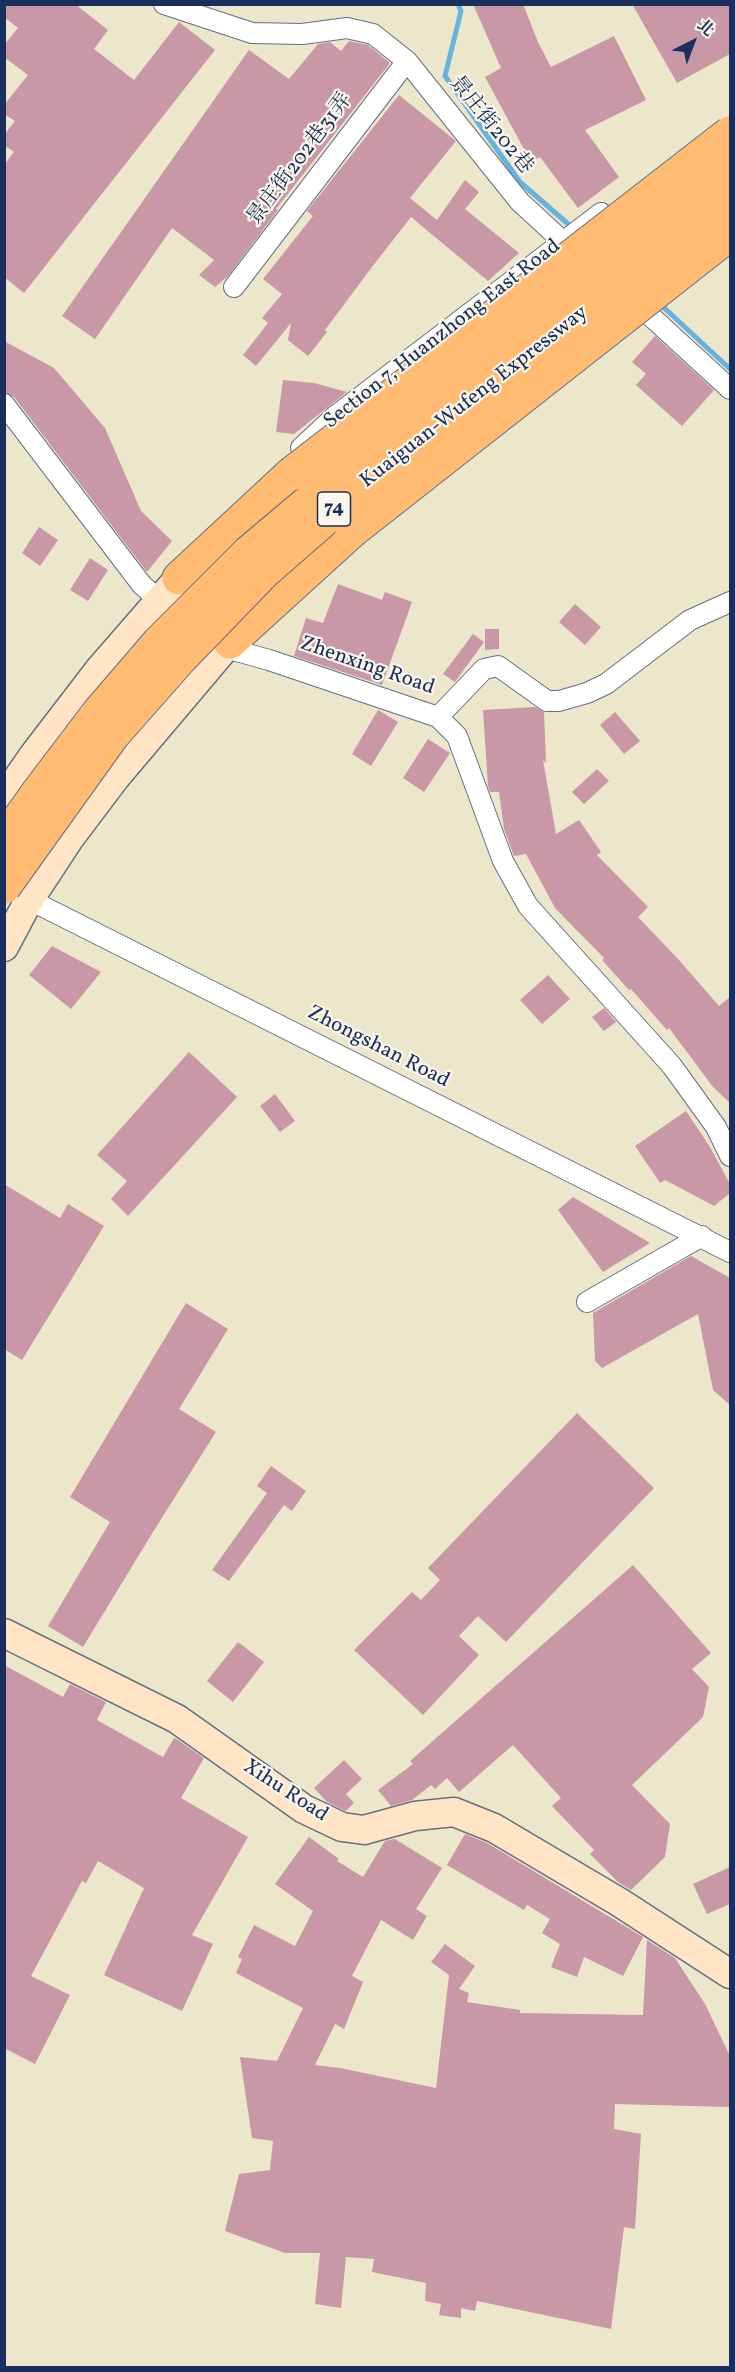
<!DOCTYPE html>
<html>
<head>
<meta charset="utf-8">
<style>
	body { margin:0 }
	#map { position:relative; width:735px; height:2372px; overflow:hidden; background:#ece7ca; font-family:Vollkorn,"Noto Serif TC",serif }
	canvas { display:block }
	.frame { position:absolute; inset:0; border:6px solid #1b2f5e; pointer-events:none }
	.north { position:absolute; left:663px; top:12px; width:60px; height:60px; -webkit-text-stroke:4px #fbf7ec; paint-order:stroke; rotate:42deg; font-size:16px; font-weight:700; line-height:24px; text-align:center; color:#1b2f5e }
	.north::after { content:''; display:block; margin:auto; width:21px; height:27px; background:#1b2f5e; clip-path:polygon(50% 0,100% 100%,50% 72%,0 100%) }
</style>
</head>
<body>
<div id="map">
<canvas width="735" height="2372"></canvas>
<div class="frame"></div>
<div class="north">北</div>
</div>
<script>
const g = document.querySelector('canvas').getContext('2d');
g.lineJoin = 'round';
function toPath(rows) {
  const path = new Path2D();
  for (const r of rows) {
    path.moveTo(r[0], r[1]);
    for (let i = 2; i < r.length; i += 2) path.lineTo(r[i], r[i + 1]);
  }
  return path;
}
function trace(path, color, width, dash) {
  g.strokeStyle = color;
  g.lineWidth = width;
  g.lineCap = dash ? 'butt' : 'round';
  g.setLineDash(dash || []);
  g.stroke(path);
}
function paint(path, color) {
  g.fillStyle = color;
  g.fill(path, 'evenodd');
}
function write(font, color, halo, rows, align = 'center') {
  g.font = font + ' Vollkorn,"Noto Serif TC",serif';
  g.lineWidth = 4.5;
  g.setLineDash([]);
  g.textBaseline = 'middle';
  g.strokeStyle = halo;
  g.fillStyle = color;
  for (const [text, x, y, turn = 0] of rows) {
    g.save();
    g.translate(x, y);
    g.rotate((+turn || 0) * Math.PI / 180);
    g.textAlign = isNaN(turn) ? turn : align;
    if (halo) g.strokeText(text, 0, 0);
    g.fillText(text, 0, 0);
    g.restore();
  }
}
const stream = toPath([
	[458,4,461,11,445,76,520,182,575,230],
	[659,303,730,369]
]);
const building = toPath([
	[4,4,75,4,108,30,94,49,134,80,179,22,215,50,24,293,4,277,4,165,14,152,4,145,4,135,15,121,4,114,4,105,28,75,4,57,4,45,18,28,4,17],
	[473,4,523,4,538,42,551,67,614,36,646,100,585,130,619,177,578,208,540,157,531,162,485,77,501,68],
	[632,4,730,4,730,54,677,83],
	[349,41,368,45,390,63,276,209,278,210,228,276,215,287,199,275,214,260,172,228,95,339,62,316,249,50,289,79,318,44,330,42,341,51],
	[399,95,456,141,410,198,437,220,465,180,479,192,465,209,519,253,488,281,411,217,372,267,325,330,327,332,308,356,288,340,291,323,256,366,243,355,268,323,262,318,282,294,263,279,313,216,307,211],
	[655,336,714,390,682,426,636,385,646,374,632,362],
	[4,341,54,368,105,428,141,511,172,541,147,572,14,397,4,392],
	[283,380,314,383,347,392,294,434,276,432],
	[39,527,58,540,40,566,22,553],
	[90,558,108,570,88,601,70,590],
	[338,584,382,600,385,592,412,602,382,685,294,656,306,618,323,623],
	[575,604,601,627,585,645,559,622],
	[485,629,499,629,499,649,485,650],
	[473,634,484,642,455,682,443,674],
	[535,707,544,712,546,763,543,760,556,834,579,820,601,852,597,855,648,907,638,917,679,960,719,1006,730,997,730,1103,713,1087,669,1028,667,1030,631,989,629,990,602,960,604,958,555,908,526,854,514,856,504,829,499,792,490,792,488,786,483,710],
	[378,710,398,722,371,766,352,754],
	[615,712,640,741,624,754,600,725],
	[428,739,450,753,424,792,403,778],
	[597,769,609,781,584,804,572,792],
	[52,946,101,972,71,1009,29,975],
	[548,975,570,999,542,1024,520,1000],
	[604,1008,616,1022,604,1031,592,1017],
	[189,1052,237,1097,128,1216,111,1199,127,1181,97,1155],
	[275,1094,295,1121,280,1132,260,1106],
	[686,1111,710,1147,730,1184,730,1193,714,1206,665,1180,660,1183,635,1146],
	[4,1184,60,1218,68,1204,104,1226,22,1360,4,1349],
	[573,1197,650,1243,603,1272,558,1210],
	[691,1256,730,1278,730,1405,713,1390,698,1314,602,1368,595,1361,593,1313],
	[186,1303,228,1329,179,1409,216,1432,153,1532,83,1647,48,1626,110,1522,70,1497],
	[577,1413,654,1488,506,1642,478,1616,459,1636,479,1655,423,1715,354,1650,412,1592,421,1600,440,1580,428,1568],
	[271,1466,306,1491,292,1511,284,1505,229,1581,212,1570,267,1493,257,1486],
	[633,1565,711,1653,692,1669,709,1687,703,1717,632,1785,670,1824,665,1857,631,1890,618,1882,590,1854,594,1850,552,1806,561,1798,513,1745,459,1792,447,1778,435,1789,431,1785,412,1800,391,1806,378,1790,413,1764,410,1761],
	[238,1642,264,1662,233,1702,207,1681],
	[4,1665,63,1697,70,1684,106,1702,97,1720,163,1757,174,1738,178,1740,204,1758,181,1798,248,1837,192,1935,213,1944,182,2011,104,1975,144,1888,98,1861,86,1883,82,1881,31,1976,70,1995,35,2064,4,2048],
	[344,1760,362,1779,346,1794,354,1803,346,1811,327,1802,314,1788],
	[465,1834,487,1843,643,1937,623,1976,584,1957,577,1977,551,1967,560,1944,542,1933,550,1919,527,1905,524,1910,447,1865],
	[309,1837,339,1859,337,1861,363,1877,385,1841,395,1839,442,1868,416,1909,427,1916,413,1940,381,1920,352,1976,363,1982,344,2029,335,2024,315,2065,340,2068,436,2088,449,1975,431,1962,445,1944,475,1966,459,1989,469,1993,467,2002,520,2010,520,2013,643,2015,647,1940,675,1958,705,2004,730,2056,730,2107,615,2104,614,2129,641,2134,635,2229,624,2227,611,2329,477,2301,475,2311,461,2308,461,2318,439,2315,441,2304,425,2301,426,2283,372,2272,374,2259,346,2257,341,2308,315,2304,320,2253,285,2253,225,2231,239,2174,270,2170,273,2141,252,2138,240,2057,277,2061,303,2008,236,1973,242,1959,238,1957,254,1925,295,1946,313,1911,275,1884],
	[730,1867,730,1904,707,1914,693,1884]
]);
const street = toPath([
	[164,4,252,33,302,34,347,28,373,34,407,61,520,202,571,249],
	[234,287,407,61],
	[633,300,730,389],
	[4,404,142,585,167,607],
	[301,448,334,417,601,213],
	[218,643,226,648,269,660,438,717,457,736,503,861,528,906,672,1066,716,1127,730,1156],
	[438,717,484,669,498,666,547,701,559,701,587,693,606,684,690,620,730,602],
	[20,895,730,1252],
	[587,1302,702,1236]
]);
const secondary = toPath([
	[4,798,33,756,99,670,179,578,199,567],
	[4,947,29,900,69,839,115,778,230,642,233,620],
	[4,1633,177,1719,304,1809,342,1827,364,1830,415,1816,454,1812,494,1828,619,1902,730,1974]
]);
const highway = toPath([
	[179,578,291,474],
	[230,642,352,531]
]);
const highwayBridge = toPath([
	[291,474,730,133],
	[352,531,730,234],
	[4,840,38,792,98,713,159,642,249,552,344,472,730,169],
	[4,887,113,735,180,659,264,572,357,491,730,200]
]);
const shields = [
	[334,509,33]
];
const shieldNames = [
	["74",334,509]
];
const streetNames = [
	["景庄街202巷",490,126,51],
	["景庄街202巷31弄",301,160,-53],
	["Section 7, Huanzhong East Road",443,335,-38],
	["Kuaiguan-Wufeng Expressway",475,398,-38],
	["Zhenxing Road",367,667,19],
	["Zhongshan Road",378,1048,27],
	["Xihu Road",285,1792,33]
];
trace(stream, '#67b3e0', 5);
paint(building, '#c898a7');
trace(street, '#646f84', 22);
trace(secondary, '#646f84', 31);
trace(highway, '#646f84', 35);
trace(street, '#fff', 20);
trace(secondary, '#ffe4c6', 28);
trace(highway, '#ffbb71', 33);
trace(highwayBridge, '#646f84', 35, []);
trace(highwayBridge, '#ffbb71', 33);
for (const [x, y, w] of shields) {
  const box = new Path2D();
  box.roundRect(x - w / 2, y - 17, w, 34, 4.5);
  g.fillStyle = '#fbf7ec';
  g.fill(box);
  trace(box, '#1b2f5e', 1.5);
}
write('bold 20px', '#1b2f5e', null, shieldNames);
write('21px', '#1b2f5e', '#fbf7ec', streetNames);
</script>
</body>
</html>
